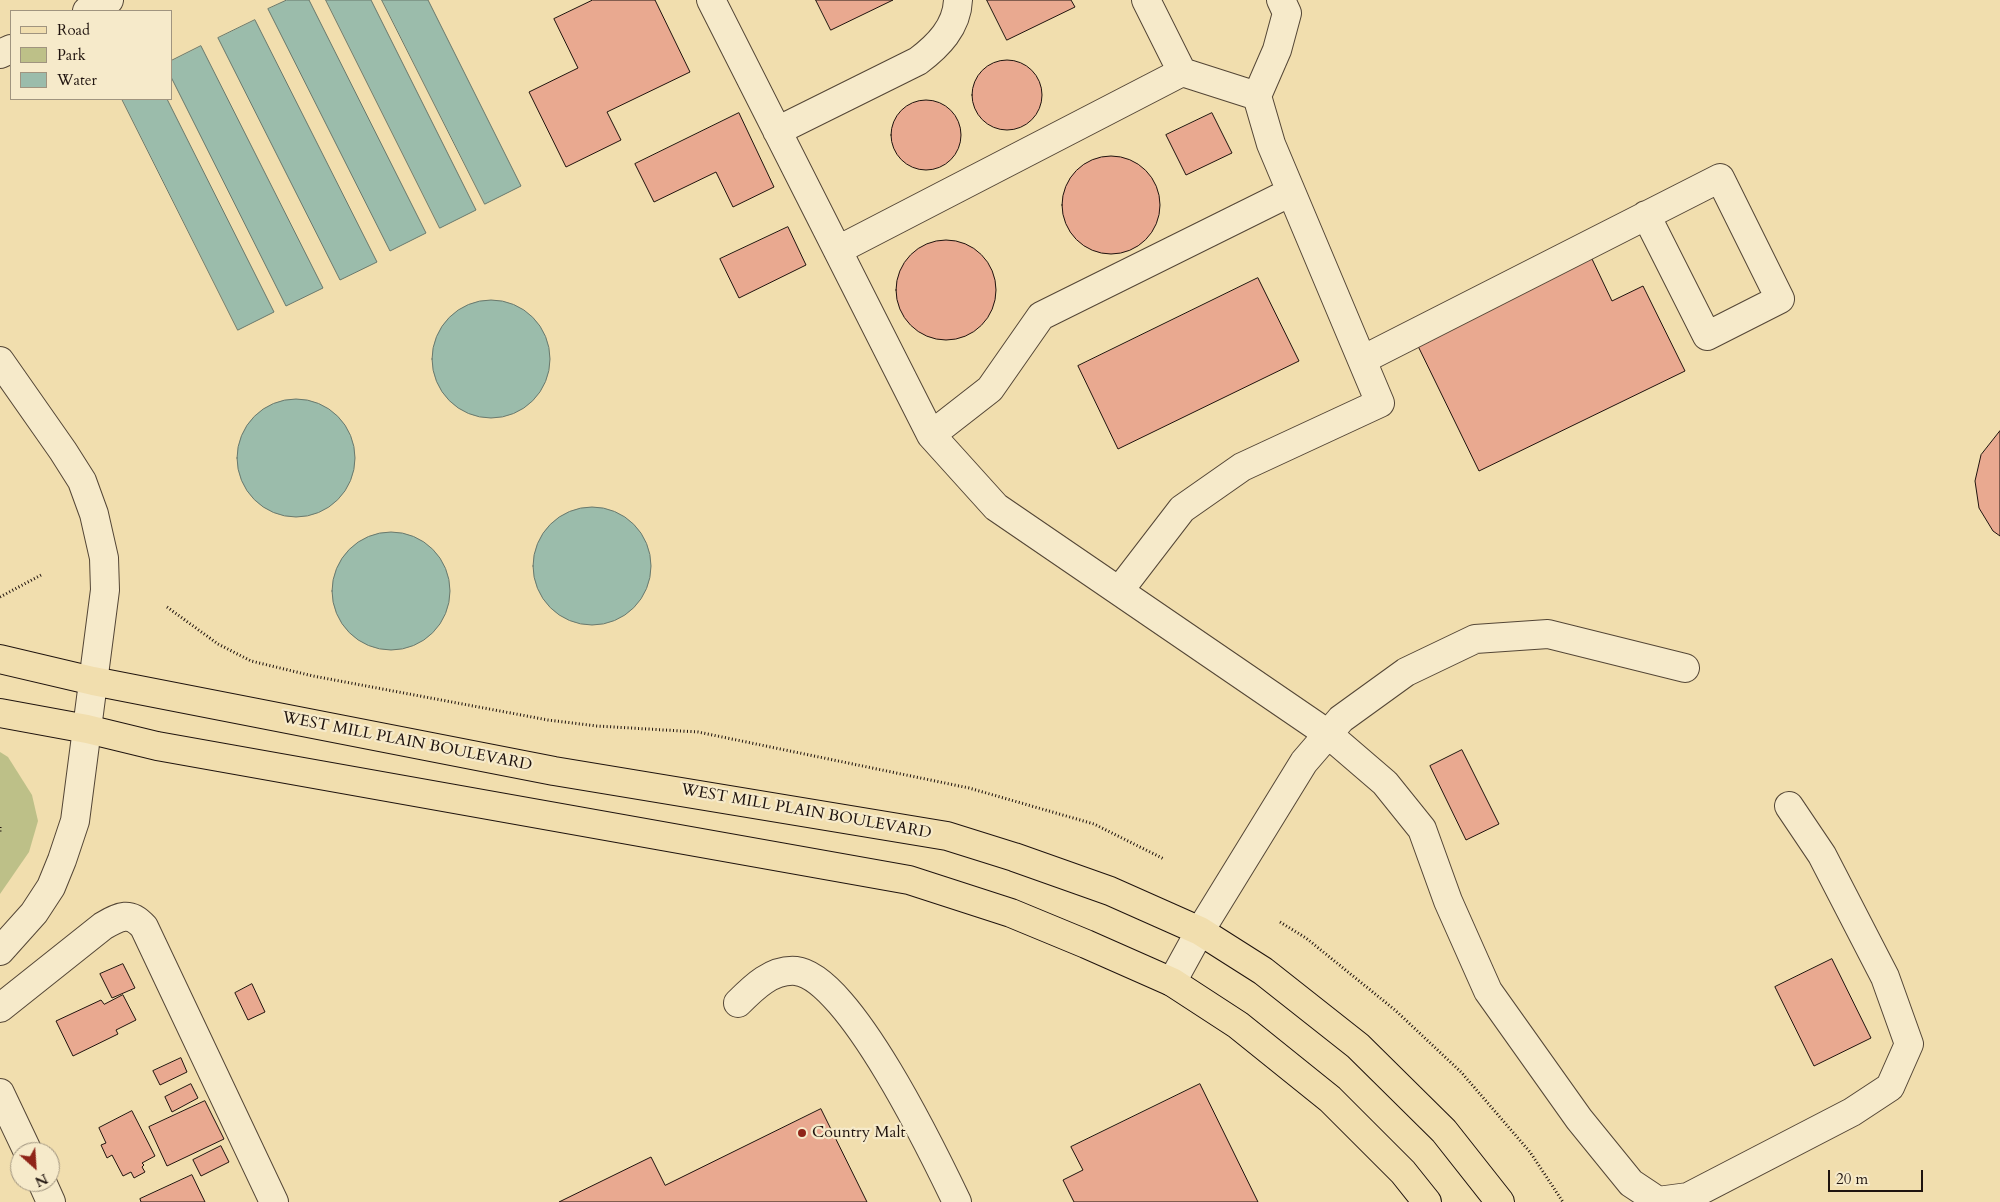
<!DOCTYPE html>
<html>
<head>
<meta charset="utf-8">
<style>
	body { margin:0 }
	#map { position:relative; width:2000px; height:1202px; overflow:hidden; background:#f1deae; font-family:Cardo,serif }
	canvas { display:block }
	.legend { position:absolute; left:10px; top:10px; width:162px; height:90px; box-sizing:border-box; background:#f6eaca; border:1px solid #a0947f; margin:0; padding:6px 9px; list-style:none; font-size:15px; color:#1f130e }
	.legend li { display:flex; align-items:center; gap:10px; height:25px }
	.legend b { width:25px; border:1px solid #a0947f }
	.north { position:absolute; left:10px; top:1142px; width:50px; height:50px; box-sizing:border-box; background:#f6eaca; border:1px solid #a0947f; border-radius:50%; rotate:154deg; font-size:14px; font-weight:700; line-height:20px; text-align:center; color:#1f130e }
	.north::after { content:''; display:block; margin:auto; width:18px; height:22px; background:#8f2418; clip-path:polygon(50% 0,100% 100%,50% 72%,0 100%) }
	.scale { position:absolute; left:1828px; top:1170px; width:95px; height:22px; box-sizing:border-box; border:2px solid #1f130e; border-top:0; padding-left:6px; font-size:15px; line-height:18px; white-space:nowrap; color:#1f130e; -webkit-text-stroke:4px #f6eaca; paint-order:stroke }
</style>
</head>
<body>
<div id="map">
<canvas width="2000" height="1202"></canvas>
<ul class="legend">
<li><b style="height:6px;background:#f1deae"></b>Road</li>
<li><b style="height:14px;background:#bdc088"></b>Park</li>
<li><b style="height:14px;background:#9bbcab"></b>Water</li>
</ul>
<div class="north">N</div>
<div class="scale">20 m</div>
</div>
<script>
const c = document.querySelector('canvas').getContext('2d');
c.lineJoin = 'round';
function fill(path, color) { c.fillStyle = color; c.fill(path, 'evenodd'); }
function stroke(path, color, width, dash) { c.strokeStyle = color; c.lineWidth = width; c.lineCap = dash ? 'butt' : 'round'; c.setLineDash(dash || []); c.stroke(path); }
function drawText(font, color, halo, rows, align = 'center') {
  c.font = font + ' Cardo,serif'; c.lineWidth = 4.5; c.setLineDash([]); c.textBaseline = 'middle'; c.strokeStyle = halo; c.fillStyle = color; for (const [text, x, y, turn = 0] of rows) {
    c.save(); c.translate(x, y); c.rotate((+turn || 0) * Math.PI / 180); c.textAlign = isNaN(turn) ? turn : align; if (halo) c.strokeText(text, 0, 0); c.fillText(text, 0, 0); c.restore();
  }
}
const green = new Path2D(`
	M0,752L8,757L32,795L38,821L29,852L0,894Z`);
const water = new Path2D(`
	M287,0H309L426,233L390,251L268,9Z
	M326,0H371L476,210L440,228Z
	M382,0H428L521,186L485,204Z
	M255,20L377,262L340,280L218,38Z
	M201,46L323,288L286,306L171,77V61Z
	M122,99H167L274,312L238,330Z
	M432 359a59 59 0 1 1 118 0a59 59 0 1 1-118 0Z
	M237 458a59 59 0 1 1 118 0a59 59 0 1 1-118 0Z
	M533 566a59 59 0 1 1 118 0a59 59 0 1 1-118 0Z
	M332 591a59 59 0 1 1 118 0a59 59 0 1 1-118 0Z`);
const building = new Path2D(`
	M593,0H655L690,72L607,112L621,140L566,167L529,92L578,68L554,19Z
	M816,0H893L831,30Z
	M987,0H1071L1075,7L1007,40Z
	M972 95a35 35 0 1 1 70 0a35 35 0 1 1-70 0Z
	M891 135a35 35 0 1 1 70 0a35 35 0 1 1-70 0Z
	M739,113L774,187L733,207L716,172L654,202L635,164Z
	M1212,113L1232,153L1186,175L1166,135Z
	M1062 205a49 49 0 1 1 98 0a49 49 0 1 1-98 0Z
	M788,227L806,265L739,298L720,259Z
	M896 290a50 50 0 1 1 100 0a50 50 0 1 1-100 0Z
	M1592,259L1612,301L1643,286L1685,371L1479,471L1417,344Z
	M1258,278L1299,361L1118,449L1078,366Z
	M2000,431V536L1993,531L1979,508L1975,481L1981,455Z
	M1462,750L1499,824L1466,840L1430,766Z
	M1832,959L1871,1038L1814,1066L1775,987Z
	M123,964L135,988L112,998L100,974Z
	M252,984L265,1012L248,1020L235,993Z
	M123,995L136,1020L116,1030L118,1034L73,1056L56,1021L101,1000L104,1004Z
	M181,1058L187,1072L160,1085L153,1071Z
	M191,1084L198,1098L172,1112L165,1097Z
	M1200,1084L1258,1202H1074L1063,1180L1083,1170L1071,1147Z
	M205,1101L224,1139L167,1166L149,1127Z
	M821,1109L867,1202H559L651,1157L665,1185Z
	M132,1111L155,1156L142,1163L144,1165L142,1167L145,1172L134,1178L131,1172L123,1176L112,1155L107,1158L101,1145L106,1143L99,1128Z
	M221,1146L229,1162L201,1176L193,1160Z
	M192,1175L205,1202H141L140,1199Z`);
const path = new Path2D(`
	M0,597L43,574
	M167,607L218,644L251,661L313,676L548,720L597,726L698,732L969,788L1094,824L1164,859
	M0,827V832
	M1280,922L1306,938L1395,1010L1461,1072L1530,1152L1563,1202`);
const minor = new Path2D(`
	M711,0L931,435L996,507L1328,734L1385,783L1422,829L1448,901L1488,991L1579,1119L1631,1183L1658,1201L1688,1197L1852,1112L1890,1087L1909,1044L1885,977L1822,855L1789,806
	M1146,0L1182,72
	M87,11L109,0
	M0,54L11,49
	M777,131L918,61C938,46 957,27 958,0
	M838,250L1182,72L1257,96
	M1362,360L1720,178L1780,299L1707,336L1646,215
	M0,361L63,451L82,481L94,514L104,558L105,590L75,821L62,860L51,887L34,913L0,951
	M931,435L990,389L1041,316L1291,192
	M1119,591L1182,509L1242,467L1380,403L1271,144L1257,96L1277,50L1287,13L1281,0
	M1172,982L1200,931L1304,762L1341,719L1406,672L1475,639L1548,634L1685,668
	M738,1003C754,987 772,969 796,971C849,977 934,1154 957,1202
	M0,1008L103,926C120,916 130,911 144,927L274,1202
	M0,1093L28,1152
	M42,1182L51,1202`);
const major = new Path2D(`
	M0,659L93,681L554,771L947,836L1014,857L1110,891L1200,931L1263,971L1358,1046L1444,1131L1500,1202
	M0,713L87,729L157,746L909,880L1011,913L1086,944L1172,982L1238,1025L1330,1099L1403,1172L1427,1202`);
const markers = [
	[802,1133,5,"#8f2418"]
];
const streetNames = [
	["WEST MILL PLAIN BOULEVARD",407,742,11],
	["WEST MILL PLAIN BOULEVARD",806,812,10]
];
const poiNames = [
	["Country Malt",812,1133]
];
fill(green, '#bdc088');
fill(water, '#9bbcab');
stroke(water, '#69786c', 1);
fill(building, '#e9a990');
stroke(building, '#1f130e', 1);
stroke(minor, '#544636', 30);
stroke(major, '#1f130e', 30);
stroke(path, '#1f130e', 3, [1, 2.5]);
stroke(minor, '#f6eaca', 28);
stroke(major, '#f1deae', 28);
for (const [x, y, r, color] of markers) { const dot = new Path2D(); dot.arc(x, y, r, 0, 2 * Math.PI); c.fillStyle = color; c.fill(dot); stroke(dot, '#f6eaca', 2); }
drawText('16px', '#1f130e', '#f6eaca', streetNames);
drawText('16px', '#1f130e', '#f6eaca', poiNames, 'left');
</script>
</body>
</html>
